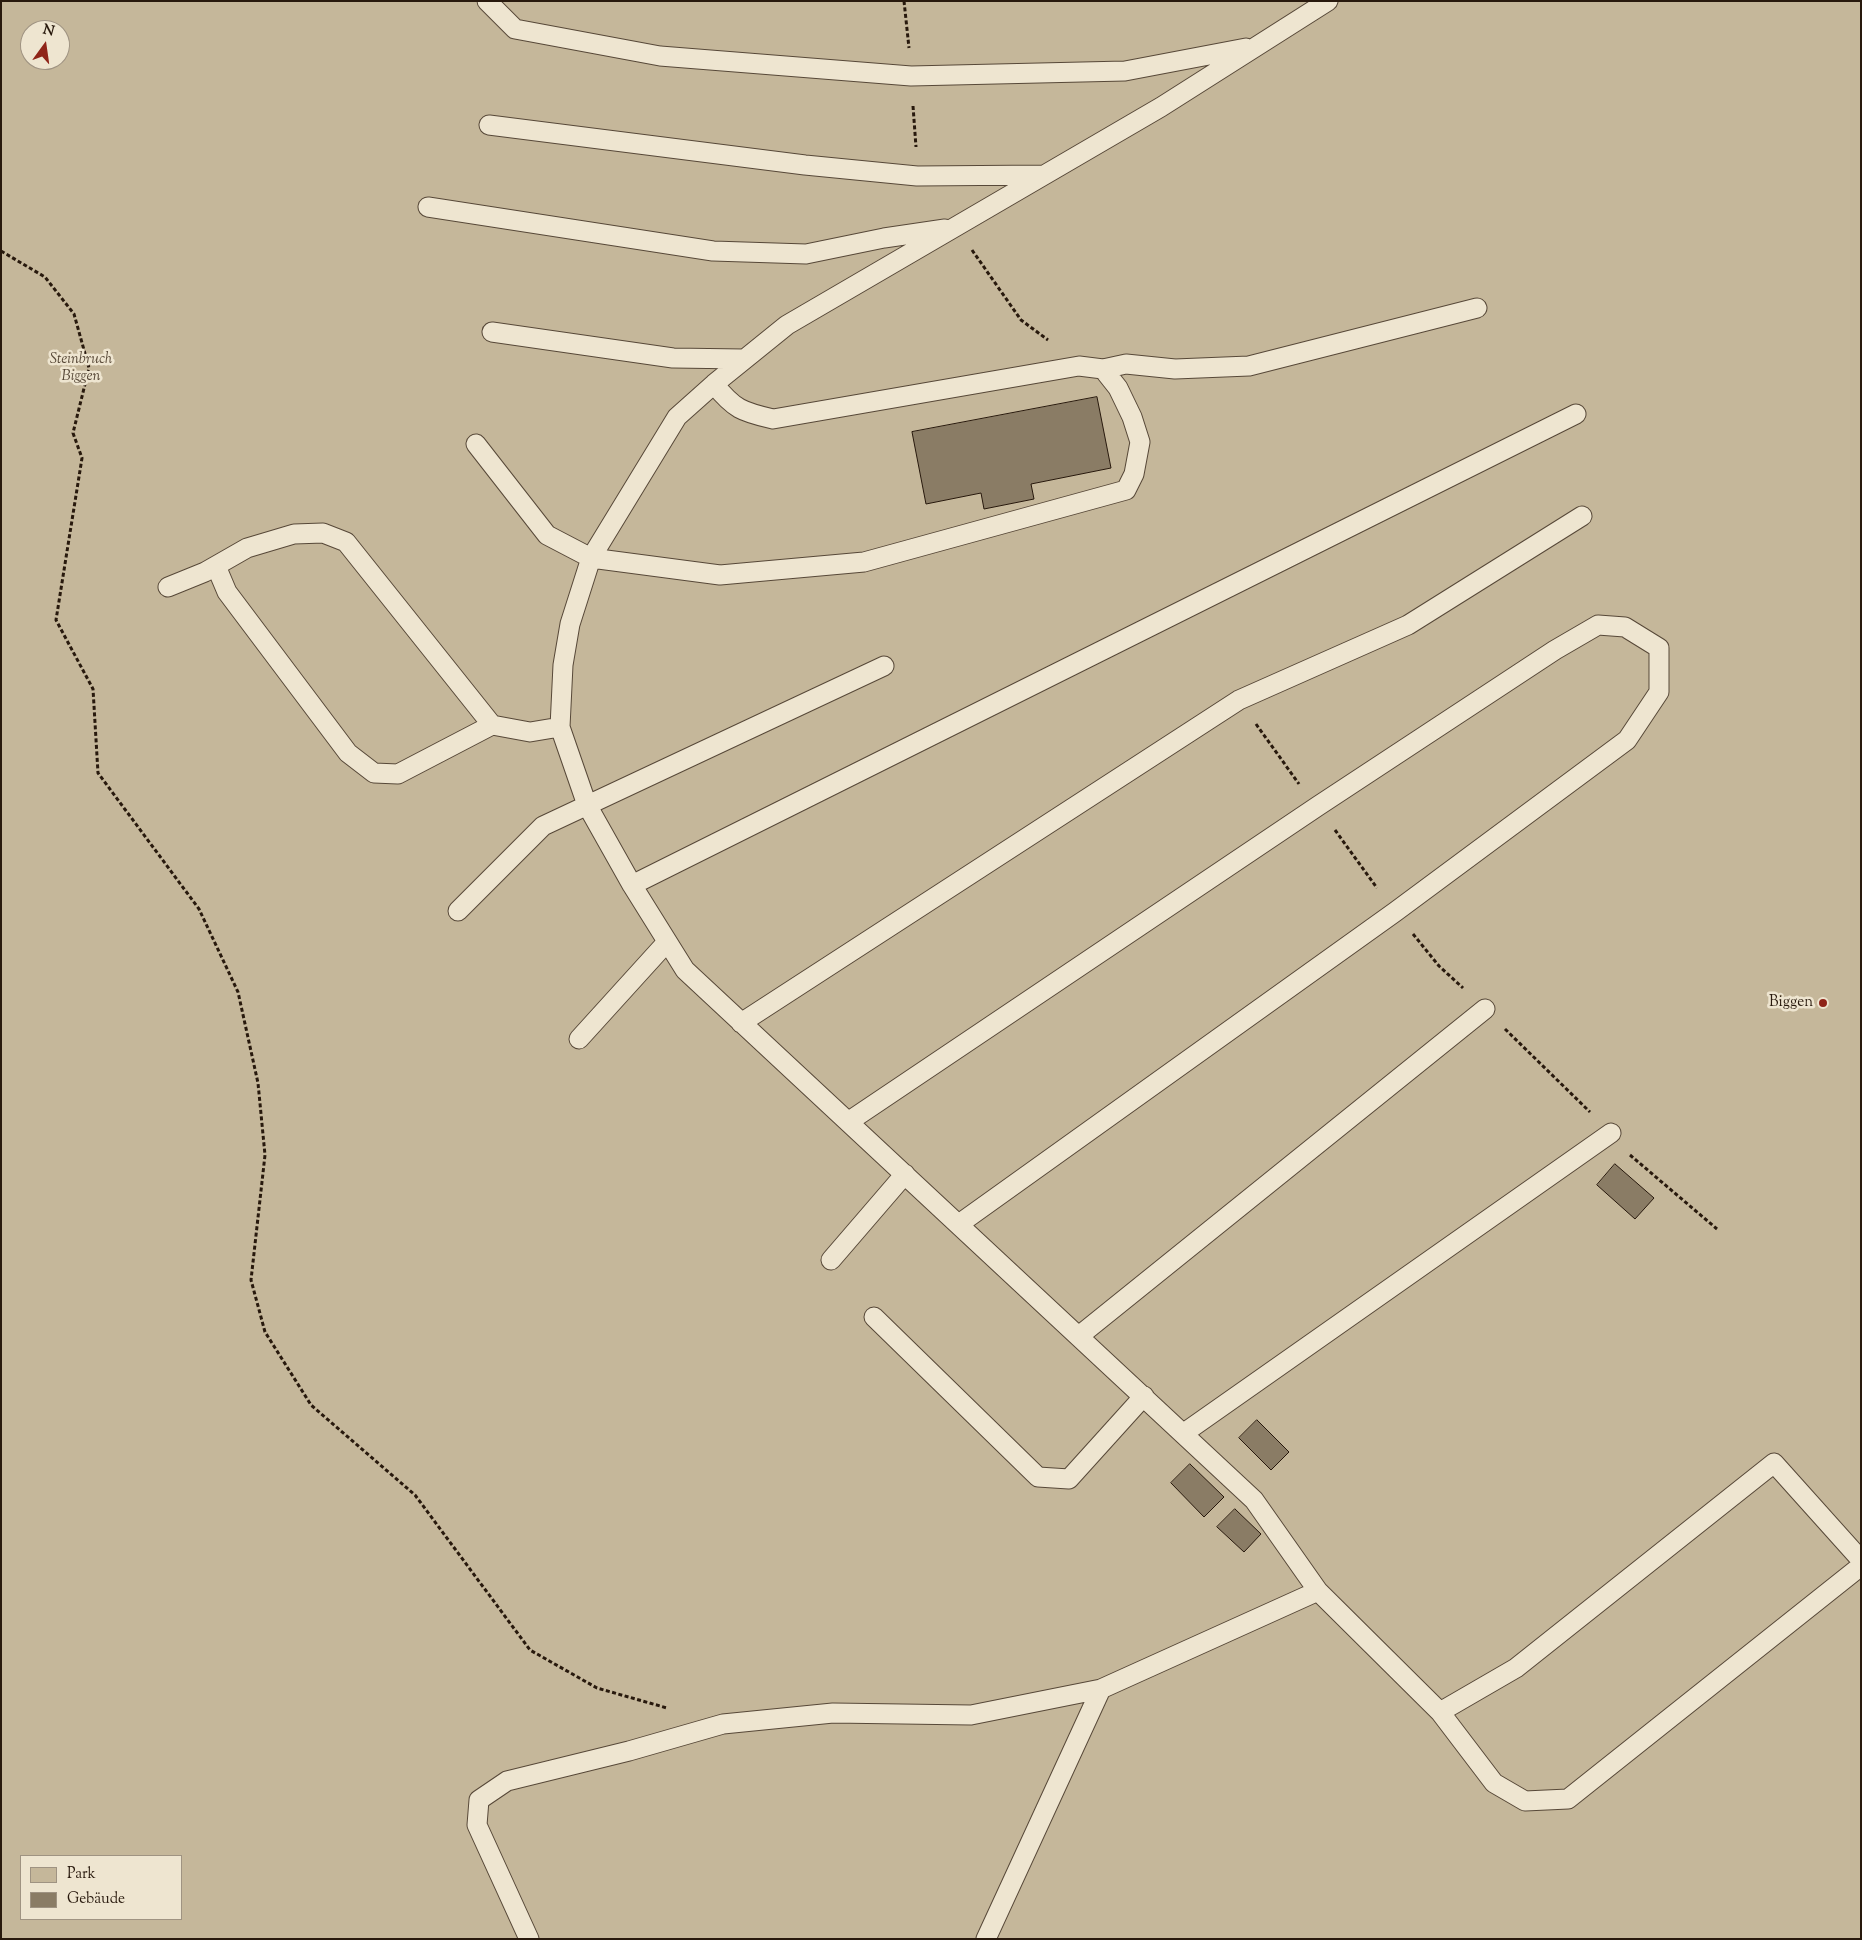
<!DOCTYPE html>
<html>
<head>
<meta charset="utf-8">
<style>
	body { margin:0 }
	#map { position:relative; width:1862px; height:1940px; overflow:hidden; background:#e5d7b7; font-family:"Sorts Mill Goudy",serif }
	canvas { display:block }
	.frame { position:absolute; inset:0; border:2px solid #28190d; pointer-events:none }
	.legend { position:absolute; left:20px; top:1855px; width:162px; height:65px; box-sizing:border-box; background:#eee5d0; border:1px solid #9f9382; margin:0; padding:6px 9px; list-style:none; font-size:15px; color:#28190d }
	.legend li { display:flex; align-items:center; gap:10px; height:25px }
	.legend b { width:25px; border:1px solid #9f9382 }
	.north { position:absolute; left:20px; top:20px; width:50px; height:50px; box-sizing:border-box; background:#eee5d0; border:1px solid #9f9382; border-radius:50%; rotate:14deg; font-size:14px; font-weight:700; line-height:20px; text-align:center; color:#28190d }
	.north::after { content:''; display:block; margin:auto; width:18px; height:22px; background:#8f2418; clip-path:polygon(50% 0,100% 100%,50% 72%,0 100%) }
</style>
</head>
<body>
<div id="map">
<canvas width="1862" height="1940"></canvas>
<div class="frame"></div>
<ul class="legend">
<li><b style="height:14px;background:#c5b79a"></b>Park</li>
<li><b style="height:14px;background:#8a7c65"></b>Gebäude</li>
</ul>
<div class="north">N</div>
</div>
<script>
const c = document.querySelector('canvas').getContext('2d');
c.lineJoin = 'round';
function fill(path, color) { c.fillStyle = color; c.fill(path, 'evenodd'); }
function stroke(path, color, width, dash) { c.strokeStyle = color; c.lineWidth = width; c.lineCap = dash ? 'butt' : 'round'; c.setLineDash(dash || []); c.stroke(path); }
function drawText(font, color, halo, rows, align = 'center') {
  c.font = font + ' "Sorts Mill Goudy",serif'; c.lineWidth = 5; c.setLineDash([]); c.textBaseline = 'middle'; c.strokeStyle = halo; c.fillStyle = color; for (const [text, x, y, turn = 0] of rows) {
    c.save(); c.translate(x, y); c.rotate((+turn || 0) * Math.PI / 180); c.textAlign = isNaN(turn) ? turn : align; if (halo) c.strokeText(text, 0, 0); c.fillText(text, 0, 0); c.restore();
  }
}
const green = new Path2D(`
	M1,1H1861V1939H1ZM30,30H60V60H30ZM21,1856H181V1919H21Z`);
const building = new Path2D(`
	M1097,397L1111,468L1031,484L1034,499L984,509L981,493L926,504L912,432Z
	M1615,1164L1654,1198L1635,1219L1597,1185Z
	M1257,1420L1289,1452L1271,1470L1239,1438Z
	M1190,1464L1224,1497L1204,1517L1171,1483Z
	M1235,1509L1261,1534L1244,1552L1217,1527Z`);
const path = new Path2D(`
	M904,1L909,48
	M913,106L916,147
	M972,250L1021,320L1048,340
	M1,251L45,277L74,314L89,368L73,433L82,458L56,620L93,689L98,773L199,909L238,992L258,1083L265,1155L251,1280L265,1332L311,1405L415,1495L530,1650L597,1688L667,1708
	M1256,724L1299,784
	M1335,830L1377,888
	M1413,934L1439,966L1463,988
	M1505,1029L1590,1112
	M1630,1155L1717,1229`);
const service = new Path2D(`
	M487,1L515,29L660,56L911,76L1125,71L1246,48
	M1328,1L1161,107L787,325L714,384L677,417L591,558L570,624L563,665L560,727L587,805L632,885L685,970L1254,1500L1318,1591L1440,1712L1494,1783L1525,1801L1568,1799L1861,1566
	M489,125L805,165L917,176L1044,175
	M428,207L713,251L806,254L884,238L945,229
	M492,332L673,358L743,359
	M1103,369L1126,364L1175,369L1249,366L1477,308
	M476,444L547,535L591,558L720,575L864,562L1126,490L1134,474L1140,442L1132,417L1118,388L1103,369L1079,366L773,419C742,412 734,409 714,384
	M216,566L227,592L348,753L374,773L398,774L492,725
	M168,587L205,572L247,548L294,534L323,533L346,542L492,725L530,732L560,727
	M632,885L1576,414
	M458,911L543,826L884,666
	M741,1023L1239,700L1408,625L1582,516
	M579,1039L667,942
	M848,1122L1318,806L1555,650L1598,625L1625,627L1659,648V692L1627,740L1395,912L959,1224
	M831,1260L905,1174
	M874,1317L1038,1477L1069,1479L1144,1396
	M1079,1336L1485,1009
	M1184,1433L1611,1133
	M1440,1712L1516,1668L1774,1463L1861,1560
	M529,1939L477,1825L479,1800L507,1781L629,1751L723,1724L833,1713L971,1715L1101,1689L1318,1591
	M986,1939L1101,1689`);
const markers = [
	[1823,1003,5,"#8f2418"]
];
const parkNames = [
	["Steinbruch",81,360],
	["Biggen",81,377]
];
const poiNames = [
	["Biggen",1813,1003]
];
fill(green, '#c5b79a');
fill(building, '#8a7c65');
stroke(building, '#28190d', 1);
stroke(service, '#574838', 21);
stroke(path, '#28190d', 3, [4, 2.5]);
stroke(service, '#eee5d0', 19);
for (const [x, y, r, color] of markers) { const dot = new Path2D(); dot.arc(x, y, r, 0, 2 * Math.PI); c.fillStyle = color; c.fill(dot); stroke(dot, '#eee5d0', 2); }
drawText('italic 15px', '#574837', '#eee5d0', parkNames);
drawText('15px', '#28190d', '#eee5d0', poiNames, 'right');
</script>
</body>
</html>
